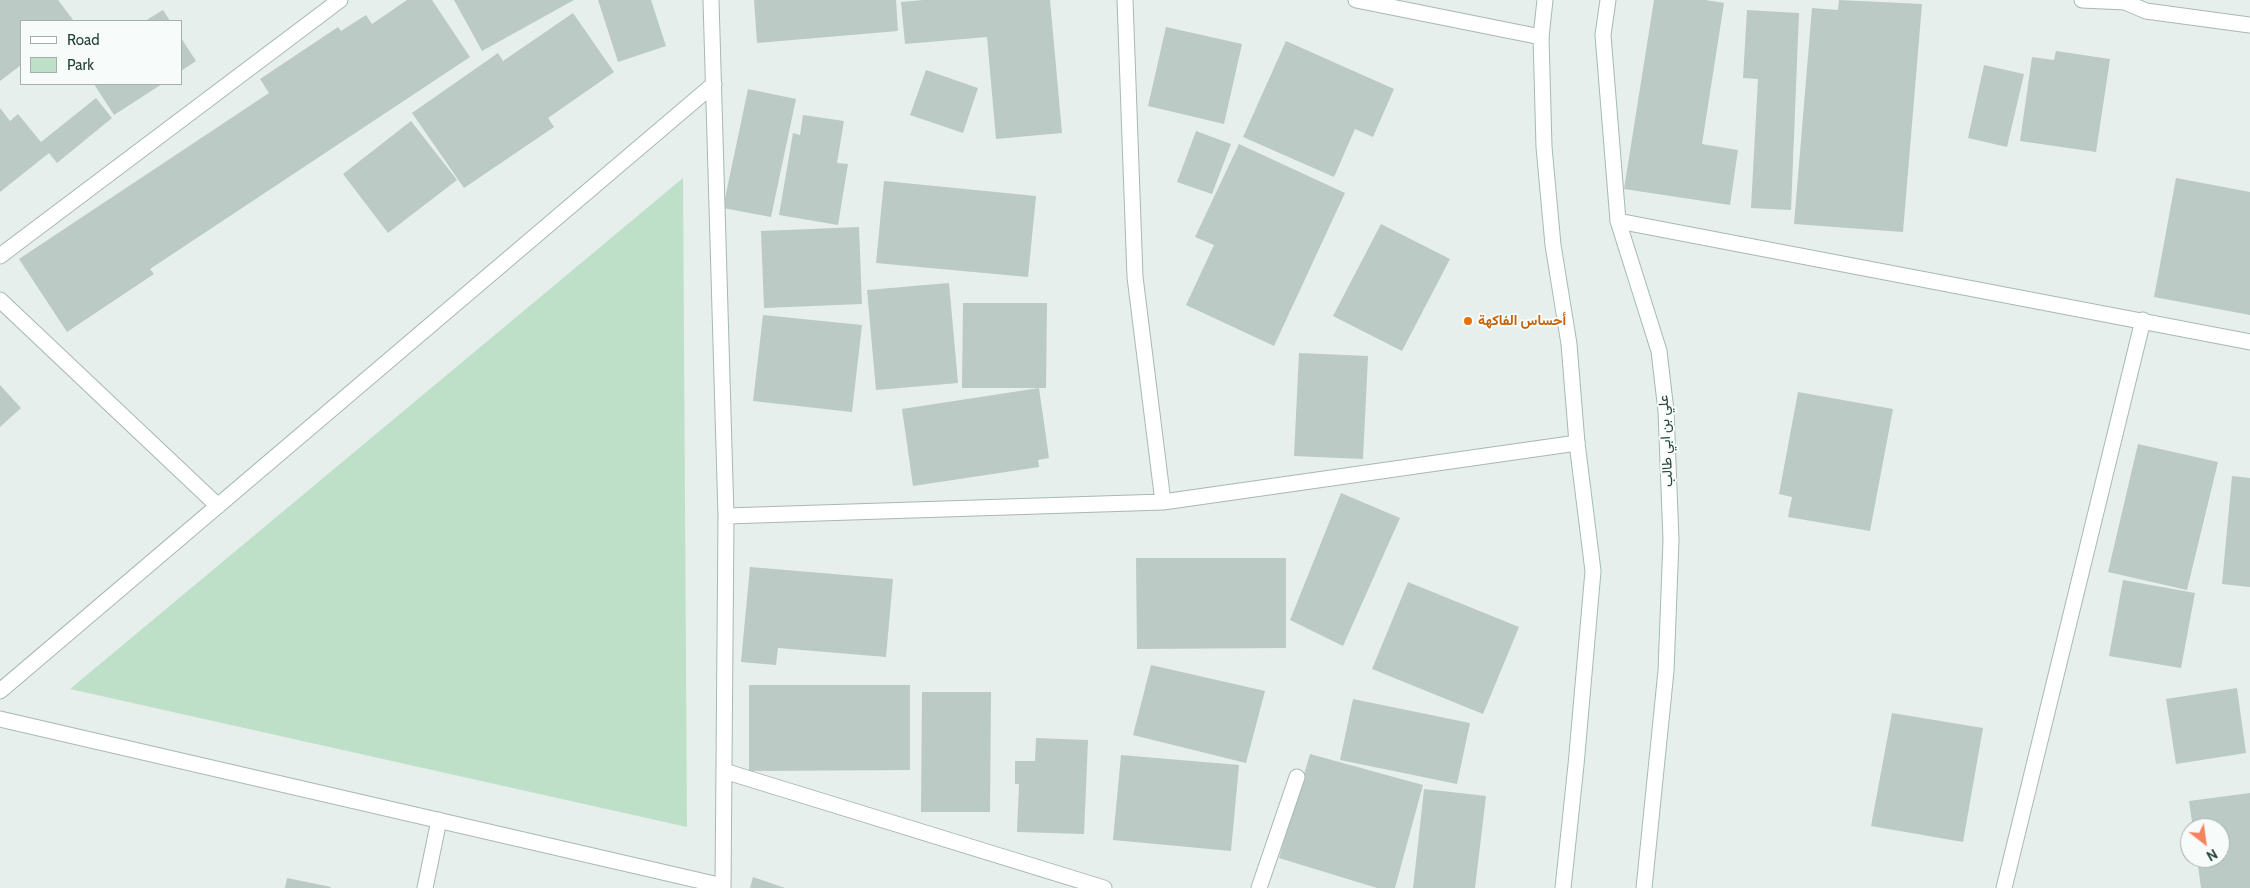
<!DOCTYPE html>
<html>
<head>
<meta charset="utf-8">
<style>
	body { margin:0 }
	#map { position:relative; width:2250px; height:888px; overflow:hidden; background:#e6efeb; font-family:Cabin,sans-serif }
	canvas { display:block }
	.legend { position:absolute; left:20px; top:20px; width:162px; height:65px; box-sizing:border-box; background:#f7fbf9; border:1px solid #a3b1ad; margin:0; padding:6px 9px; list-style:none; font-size:15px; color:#24423a }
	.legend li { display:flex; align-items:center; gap:10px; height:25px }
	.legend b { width:25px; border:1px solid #a3b1ad }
	.north { position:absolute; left:2180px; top:818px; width:50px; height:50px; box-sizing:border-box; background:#f7fbf9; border:1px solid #a3b1ad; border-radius:50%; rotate:150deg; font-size:14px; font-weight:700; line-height:20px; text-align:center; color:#24423a }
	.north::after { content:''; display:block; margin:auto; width:18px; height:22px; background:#f4845f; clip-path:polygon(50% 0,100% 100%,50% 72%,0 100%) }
</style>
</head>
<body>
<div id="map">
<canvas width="2250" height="888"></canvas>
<ul class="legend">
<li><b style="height:6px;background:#fff"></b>Road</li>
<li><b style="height:14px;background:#bfe0c8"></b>Park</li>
</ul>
<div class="north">N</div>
</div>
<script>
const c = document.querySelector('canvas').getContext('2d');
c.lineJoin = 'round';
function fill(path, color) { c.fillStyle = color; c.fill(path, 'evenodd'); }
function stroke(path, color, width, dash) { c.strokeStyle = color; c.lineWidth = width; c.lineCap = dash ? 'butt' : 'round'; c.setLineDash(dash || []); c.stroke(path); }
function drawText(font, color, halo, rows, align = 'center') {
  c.font = font + ' Cabin,Vazirmatn,sans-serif'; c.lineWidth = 4; c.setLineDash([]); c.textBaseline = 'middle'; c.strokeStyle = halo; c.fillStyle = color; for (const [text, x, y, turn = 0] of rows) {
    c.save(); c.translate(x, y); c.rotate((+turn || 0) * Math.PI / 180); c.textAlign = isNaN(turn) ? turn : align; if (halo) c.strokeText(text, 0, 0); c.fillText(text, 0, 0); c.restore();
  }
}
const green = new Path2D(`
	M683,178L687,827L70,689Z`);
const building = new Path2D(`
	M0,0H58L74,21H21V65L0,81Z
	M407,0H432L470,57L150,269L154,274L67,332L19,259L269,93L260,79L338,27L341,31L366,15L372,24Z
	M454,0H574L482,51Z
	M598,0H651L666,46L618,62Z
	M754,0H896L898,31L757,43Z
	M923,0H1050L1062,133L996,139L987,37L905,44L901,2Z
	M1654,0H1705L1724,3L1702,144L1738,150L1730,205L1624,189Z
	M1839,0L1922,4L1903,232L1794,224L1812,8L1838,10Z
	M163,10L170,21H145Z
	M1747,10L1799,13L1791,210L1751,208L1758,79L1743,78Z
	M573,13L614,72L548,118L554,127L464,188L412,113L498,53L503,61Z
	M1166,27L1242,44L1224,124L1148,106Z
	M181,38L196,61L181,71Z
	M1286,41L1394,89L1373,137L1355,129L1334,177L1243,137Z
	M2056,51L2110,59L2096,152L2020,141L2032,57L2054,60Z
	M1984,65L2024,74L2007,147L1968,138Z
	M926,70L978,88L963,133L910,115Z
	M94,84H162L114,115Z
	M748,89L796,99L771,217L723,208Z
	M96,98L112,118L57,163L49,153L0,192V108L10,121L18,114L41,142Z
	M803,115L844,121L837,163L848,164L838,225L779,215L793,133L800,135Z
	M411,121L457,180L388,233L343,174Z
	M1196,131L1231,144L1212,194L1177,182Z
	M1239,144L1345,193L1274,346L1186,305L1214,245L1195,237Z
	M2176,178L2250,192V315L2154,297Z
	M884,181L1036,196L1028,277L876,263Z
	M1381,224L1450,259L1402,351L1333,316Z
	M859,227L862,304L764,308L761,231Z
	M949,283L958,383L876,390L867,290Z
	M963,303H1047L1046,388H962Z
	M763,315L862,325L852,412L753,401Z
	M1299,353L1368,356L1363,459L1294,456Z
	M0,385L21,408L0,427Z
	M1039,388L1049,458L1038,460L1039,467L913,486L902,409Z
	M1798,392L1893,409L1870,531L1788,517L1792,497L1779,494Z
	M2138,444L2218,462L2187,590L2108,572Z
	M2232,476L2250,478V587L2222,584Z
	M1341,493L1400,518L1343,646L1290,620Z
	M1136,558H1286V648L1137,649Z
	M750,567L893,579L886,657L778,648L776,665L741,662Z
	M2123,580L2195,593L2181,668L2109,656Z
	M1408,582L1519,627L1483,714L1372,669Z
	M1151,665L1265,691L1246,763L1133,735Z
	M749,685H910V770L749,771Z
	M2237,688L2246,753L2176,764L2166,699Z
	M922,692H991L990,812H921Z
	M1353,699L1470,723L1457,784L1340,760Z
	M1892,713L1983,728L1963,842L1871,826Z
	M1036,738L1088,740L1084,834L1017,832L1019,784H1015V761H1035Z
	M1310,754L1423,785L1395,888H1377L1279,858Z
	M1121,755L1239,765L1231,851L1113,840Z
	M1424,789L1486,796L1475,888H1413Z
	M2250,793V888H2201L2197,858H2220V828H2193L2189,801Z
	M753,877L785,888H750Z
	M287,878L331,887L330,888H285Z`);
const street = new Path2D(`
	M711,0L726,516L723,888
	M1125,0L1135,277L1163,502
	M1356,0L1541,37
	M2082,0L2125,2L2146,11L2250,25
	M1618,221L2250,342
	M0,256L340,0
	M0,300L218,506
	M726,516L1163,502L1577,443
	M0,691L714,84
	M0,719L723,886
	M724,771L1104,888
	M425,888L439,820
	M1259,888L1297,777
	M2004,888L2143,320`);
const secondary = new Path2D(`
	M1545,0L1541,37L1544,147L1553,245L1569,344L1577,443L1593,571L1576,765L1563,888
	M1608,0L1603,35L1618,221L1659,351L1666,411L1671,540L1666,671L1644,888`);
const markers = [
	[1468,321,5,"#e8710a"]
];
const foodNames = [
	["أحساس الفاكهة",1478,321]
];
const streetNames = [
	["علي بن ابي طالب",1666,441,-93]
];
fill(green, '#bfe0c8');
fill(building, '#bbcac4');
stroke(street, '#a8b8b2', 17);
stroke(secondary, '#a4bbb3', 17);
stroke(street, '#fff', 15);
stroke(secondary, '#fff', 15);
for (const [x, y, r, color] of markers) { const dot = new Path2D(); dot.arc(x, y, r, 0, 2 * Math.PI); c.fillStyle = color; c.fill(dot); stroke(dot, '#f7fbf9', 2); }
drawText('bold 14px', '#c56008', '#f7fbf9', foodNames, 'left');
drawText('14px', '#24423a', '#f7fbf9', streetNames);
</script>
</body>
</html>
